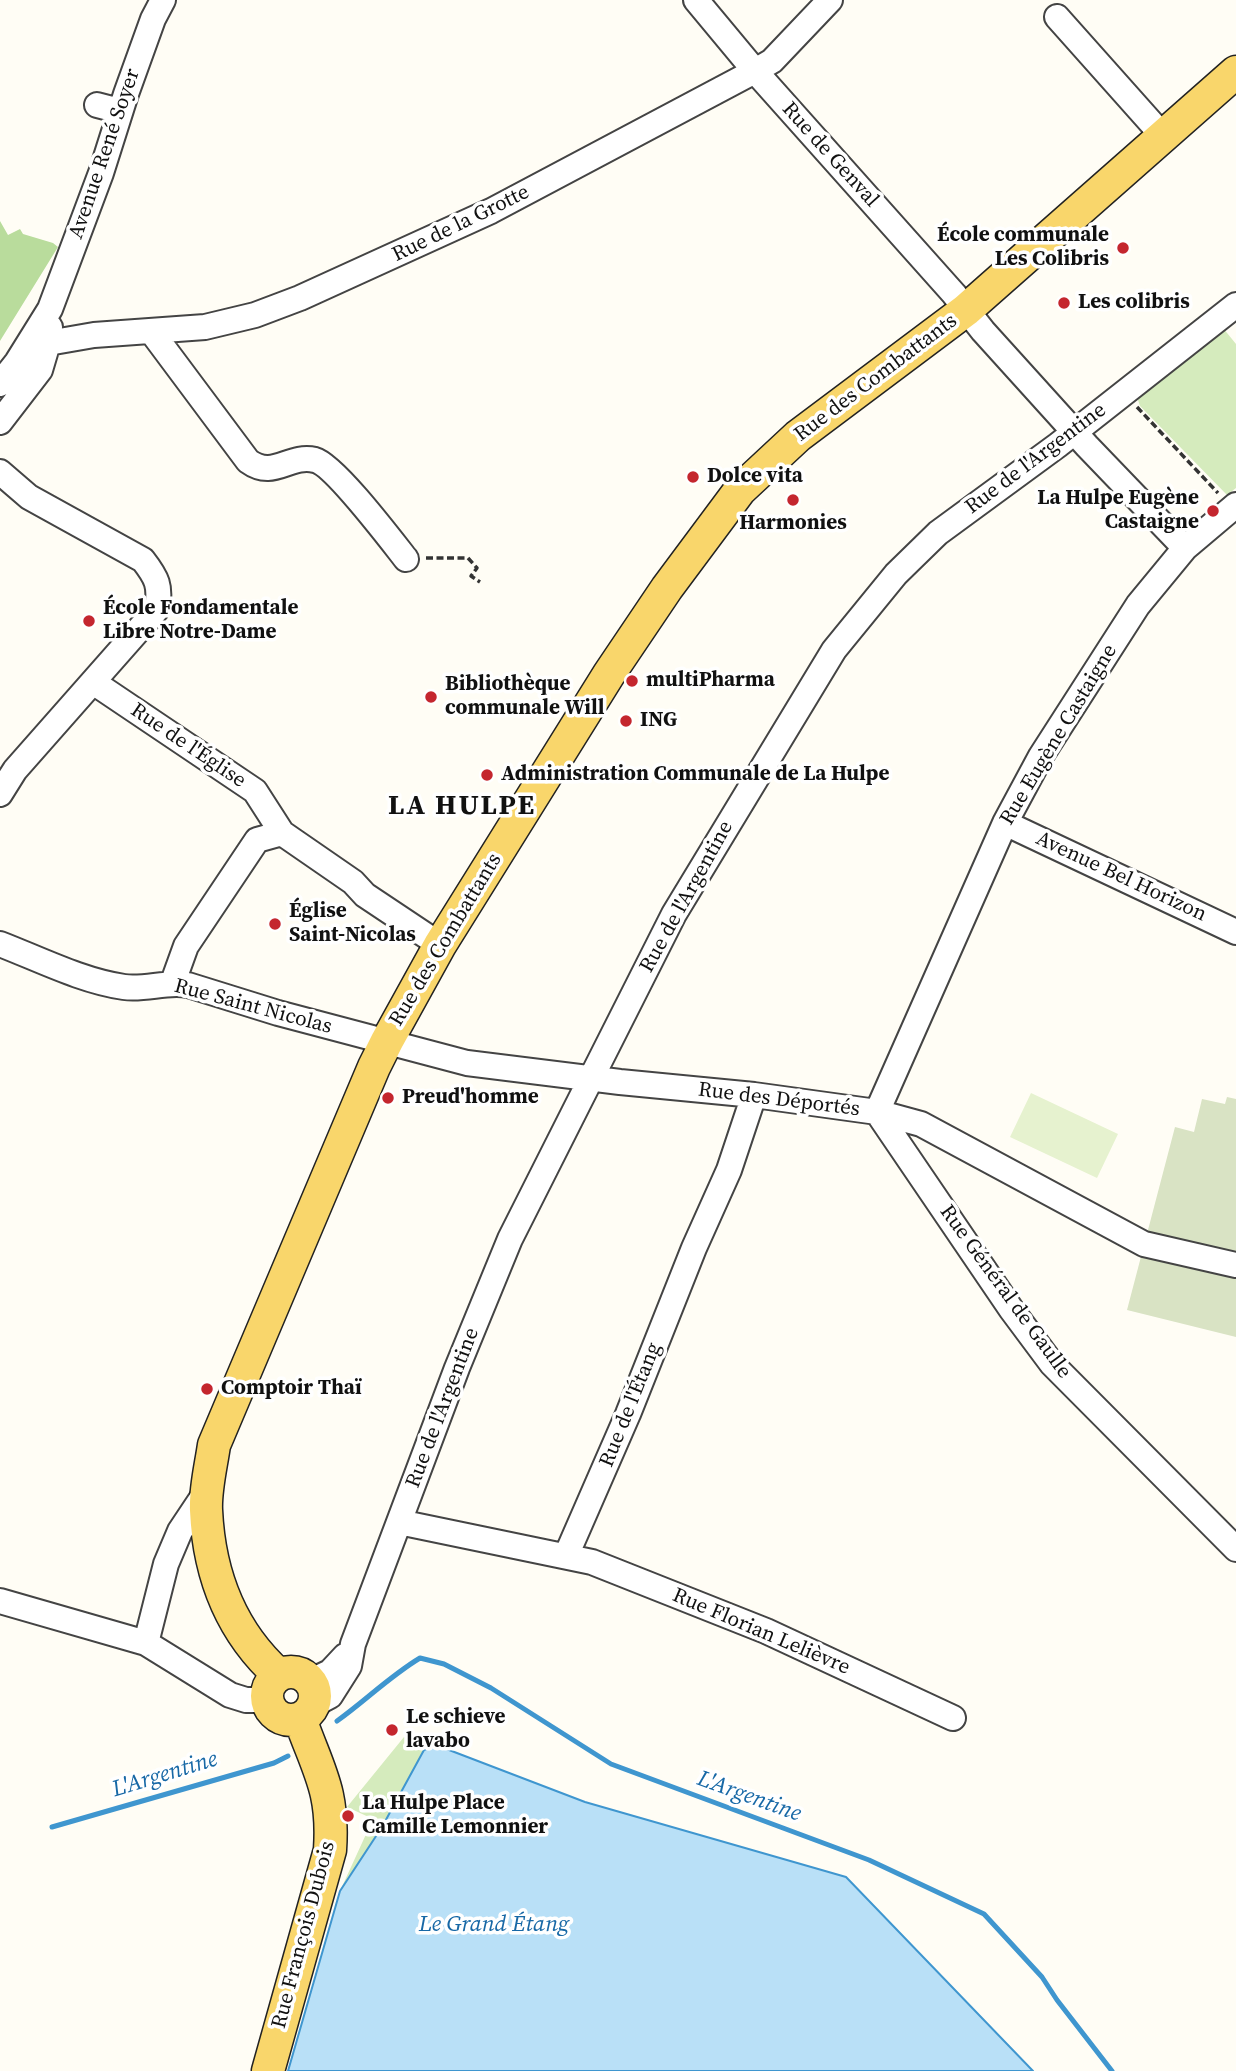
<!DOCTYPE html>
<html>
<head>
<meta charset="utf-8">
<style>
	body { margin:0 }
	canvas { display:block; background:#fffdf5 }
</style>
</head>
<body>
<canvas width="1236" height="2071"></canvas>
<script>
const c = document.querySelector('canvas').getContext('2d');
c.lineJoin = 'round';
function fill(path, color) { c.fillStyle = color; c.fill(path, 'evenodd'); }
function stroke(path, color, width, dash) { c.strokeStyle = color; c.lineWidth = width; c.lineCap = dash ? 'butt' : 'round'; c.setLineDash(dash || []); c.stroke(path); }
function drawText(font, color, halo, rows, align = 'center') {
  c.font = font + ' "Source Serif 4",serif'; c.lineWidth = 7; c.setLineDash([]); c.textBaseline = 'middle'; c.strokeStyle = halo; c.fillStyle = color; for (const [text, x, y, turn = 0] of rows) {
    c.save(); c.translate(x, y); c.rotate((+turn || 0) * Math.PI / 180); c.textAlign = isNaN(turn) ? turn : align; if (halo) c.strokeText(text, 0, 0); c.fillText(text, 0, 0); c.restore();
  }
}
const green = new Path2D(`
	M1223,328L1236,344V488L1227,495L1140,406L1138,400L1140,395L1208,343L1213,335Z
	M404,1737L436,1745L424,1750L382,1827L340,1891L373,1819L347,1807Z`);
const forest = new Path2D(`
	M0,221L8,235L20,229L23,234L53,243L58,247L0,341Z`);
const cemetery = new Path2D(`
	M1227,1097L1236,1099V1337L1127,1310L1175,1127L1194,1132L1202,1099L1225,1104Z`);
const pitch = new Path2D(`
	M1031,1093L1118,1134L1097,1178L1010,1137Z`);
const water = new Path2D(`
	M436,1745L585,1802L846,1877L1033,2071H288L340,1891L382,1827L424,1750Z`);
const stream = new Path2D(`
	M337,1721C365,1701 390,1676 420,1658L444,1664L491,1688L611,1764L869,1860L984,1914L1042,1977L1057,2000L1112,2071
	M52,1827L274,1763L288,1756`);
const path = new Path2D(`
	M1137,407L1218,493
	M426,558H468L477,568L471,576L480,582`);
const minor = new Path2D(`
	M696,0L755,71L954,294L983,331L1087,446L1185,548
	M1057,17L1163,136
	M97,105L120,111
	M151,331L248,461C274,480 288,454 315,460C334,465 391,540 406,559
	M31,340L48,343L94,335L205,327L255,315L300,298L491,211L755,71L772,61L830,0
	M0,384L17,362L50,309L101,173L126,94L153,19L163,0
	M0,422L40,370L48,343L50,327
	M0,472L29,497L143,560C157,578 161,586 157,609L15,770L0,794
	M93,682L255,791L282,833L353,882L365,895L440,945
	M1005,823L1236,932
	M0,944C39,959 82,981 124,987C146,990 166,981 188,985L278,1013L467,1063L620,1082L754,1095L877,1112L921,1124L1144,1244L1236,1265
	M173,982L186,946L257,840L282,833
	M877,1112L1005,823L1041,756L1138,605L1185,548L1236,505
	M877,1112L1011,1309L1052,1364L1236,1549
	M399,1522L592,1562L766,1631L953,1718
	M566,1556L628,1414L694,1248L729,1170L754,1095
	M0,1601L146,1643L230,1695L246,1700H267
	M146,1643L166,1564L180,1531L208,1489
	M311,1681L330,1672L345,1656
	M315,1704L330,1696L349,1666L353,1644L399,1522L457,1368L510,1239L674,914L834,650L896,574L938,533L1058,445L1236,305`);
const major = new Path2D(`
	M267 1696a24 24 0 1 1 48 0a24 24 0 1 1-48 0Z
	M279,1675C230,1631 209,1575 206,1510C205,1490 211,1466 214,1445L374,1067L387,1041L440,945L609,674L667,588L740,490L798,436L966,310L1236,72
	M268,2071L330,1850C334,1791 319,1772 300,1719`);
const markers = [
	[1123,248,7,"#c4262e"],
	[1064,303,7,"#c4262e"],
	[693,477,7,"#c4262e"],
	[793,500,7,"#c4262e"],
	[1213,511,7,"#c4262e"],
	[89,621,7,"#c4262e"],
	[632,681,7,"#c4262e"],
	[431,697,7,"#c4262e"],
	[626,721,7,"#c4262e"],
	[487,775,7,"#c4262e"],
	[275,924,7,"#c4262e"],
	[388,1098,7,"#c4262e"],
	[207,1389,7,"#c4262e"],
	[392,1730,7,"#c4262e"],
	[348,1816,7,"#c4262e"]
];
const streetNames = [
	["Avenue René Soyer",105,154,-71],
	["Rue de Genval",830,155,48],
	["Rue de la Grotte",461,224,-26],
	["Rue des Combattants",876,378,-37],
	["Rue de l'Argentine",1036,459,-37],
	["Rue Eugène Castaigne",1059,735,-59],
	["Rue de l'Église",188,746,34],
	["Avenue Bel Horizon",1121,877,25],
	["Rue de l'Argentine",687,897,-61],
	["Rue des Combattants",446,940,-59],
	["Rue Saint Nicolas",253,1007,15],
	["Rue des Déportés",779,1100,7],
	["Rue Général de Gaulle",1005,1292,54],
	["Rue de l'Étang",631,1405,-68],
	["Rue de l'Argentine",443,1408,-69],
	["Rue Florian Lelièvre",761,1632,23],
	["Rue François Dubois",304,1935,-75]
];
const poiNames = [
	["École communale",1109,236,"right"],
	["Les Colibris",1109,260,"right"],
	["Les colibris",1078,303],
	["Dolce vita",707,477],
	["La Hulpe Eugène",1199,499,"right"],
	["Castaigne",1199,523,"right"],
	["Harmonies",793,524,"center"],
	["École Fondamentale",103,609],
	["Libre Notre-Dame",103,633],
	["multiPharma",646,681],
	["Bibliothèque",445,685],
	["communale Will",445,709],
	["ING",640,721],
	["Administration Communale de La Hulpe",501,775],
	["Église",289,912],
	["Saint-Nicolas",289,936],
	["Preud'homme",402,1098],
	["Comptoir Thaï",221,1389],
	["Le schieve",406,1718],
	["lavabo",406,1742],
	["La Hulpe Place",362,1804],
	["Camille Lemonnier",362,1828]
];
const waterNames = [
	["L'Argentine",165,1775,-17],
	["L'Argentine",749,1797,20],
	["Le Grand Étang",494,1925]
];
const districtNames = [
	["LA HULPE",462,807]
];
fill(green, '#d5ebbd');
fill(forest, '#b9dc9c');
fill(cemetery, '#d9e3c4');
fill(pitch, '#e6f2cf');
fill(water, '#b9e0f7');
stroke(water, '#3f96cf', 2);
stroke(stream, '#3f96cf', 5);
stroke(minor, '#444', 28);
stroke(major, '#222', 35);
stroke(path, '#333', 3.5, [7, 3.5]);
stroke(minor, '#fff', 24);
stroke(major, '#f9d66b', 32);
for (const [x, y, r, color] of markers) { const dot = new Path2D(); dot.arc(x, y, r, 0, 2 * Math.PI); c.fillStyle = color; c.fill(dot); stroke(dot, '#fff', 2.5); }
drawText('21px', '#111', '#fff', streetNames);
drawText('bold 21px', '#111', '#fff', poiNames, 'left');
drawText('italic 23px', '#1768a6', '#fff', waterNames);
c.letterSpacing = '2px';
drawText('bold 28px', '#111', '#fff', districtNames);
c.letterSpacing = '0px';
</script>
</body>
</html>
